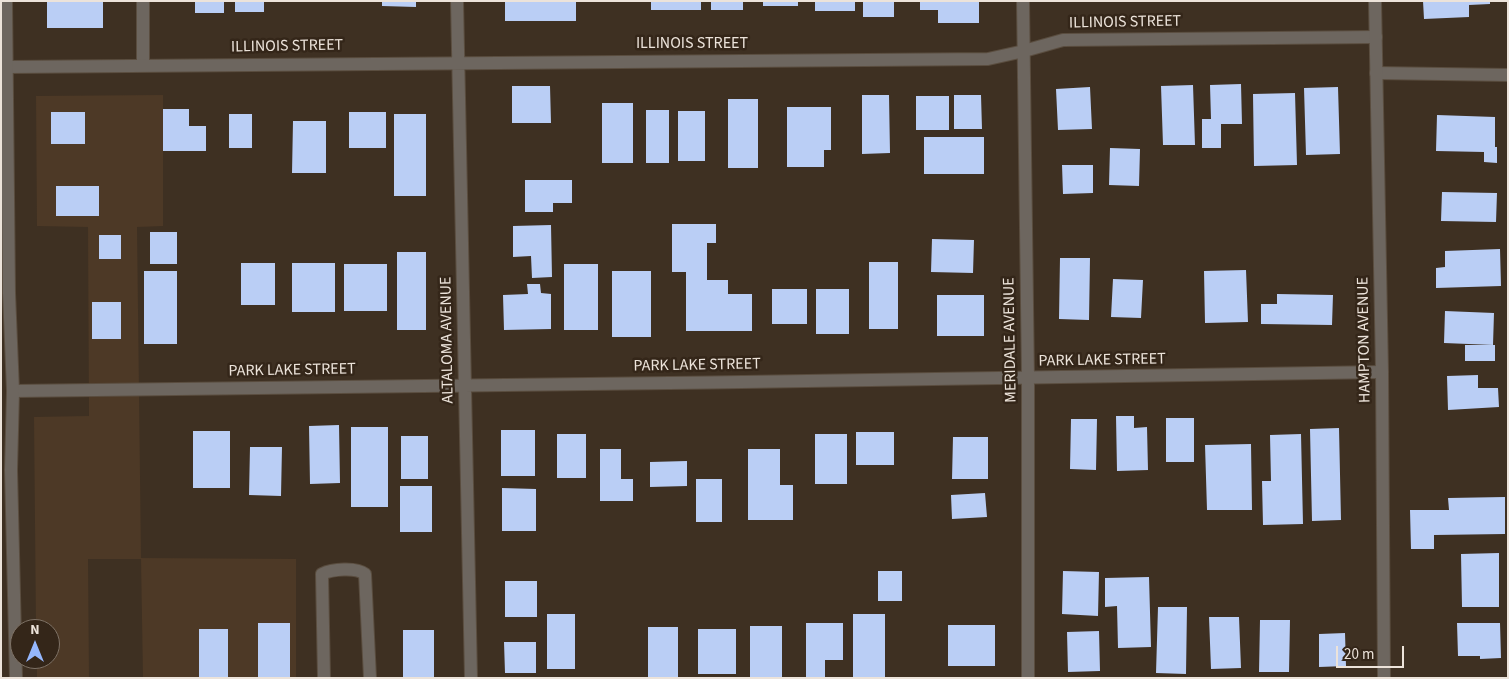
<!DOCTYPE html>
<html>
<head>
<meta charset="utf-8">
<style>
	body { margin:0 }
	#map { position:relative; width:1509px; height:679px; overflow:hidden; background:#3e3022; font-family:"Source Sans 3",sans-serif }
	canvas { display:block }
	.frame { position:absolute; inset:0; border:2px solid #ece3da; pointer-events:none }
	.north { position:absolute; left:10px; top:619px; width:50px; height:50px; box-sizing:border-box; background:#342619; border:1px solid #7e7266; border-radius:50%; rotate:0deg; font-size:14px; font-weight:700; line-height:20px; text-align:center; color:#ece3da }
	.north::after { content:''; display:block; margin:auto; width:18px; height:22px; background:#95b7fd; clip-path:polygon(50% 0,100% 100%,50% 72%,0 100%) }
	.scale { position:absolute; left:1336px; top:646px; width:68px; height:22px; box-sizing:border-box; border:2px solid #ece3da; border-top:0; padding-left:6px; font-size:15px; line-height:18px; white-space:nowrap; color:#ece3da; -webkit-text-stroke:4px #342619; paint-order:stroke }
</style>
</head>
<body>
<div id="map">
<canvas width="1509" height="679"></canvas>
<div class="frame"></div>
<div class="north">N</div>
<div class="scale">20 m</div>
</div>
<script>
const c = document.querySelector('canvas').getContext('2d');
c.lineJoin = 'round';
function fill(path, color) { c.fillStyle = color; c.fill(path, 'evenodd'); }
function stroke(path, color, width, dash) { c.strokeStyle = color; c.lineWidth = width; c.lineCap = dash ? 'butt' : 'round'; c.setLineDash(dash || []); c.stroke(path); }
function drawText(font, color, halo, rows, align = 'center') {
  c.font = font + ' "Source Sans 3",sans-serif'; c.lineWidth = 5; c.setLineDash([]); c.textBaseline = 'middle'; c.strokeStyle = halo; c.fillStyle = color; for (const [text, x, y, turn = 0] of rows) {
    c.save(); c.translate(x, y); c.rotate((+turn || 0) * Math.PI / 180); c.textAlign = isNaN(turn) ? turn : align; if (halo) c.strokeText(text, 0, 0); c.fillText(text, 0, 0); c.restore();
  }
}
const built = new Path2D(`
	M163,95V226L137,227L141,558L296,559V678H143L141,559H88L89,678H37V659H50V629H36L34,417L89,416L88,227L37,226L36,96Z`);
const building = new Path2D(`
	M47,1H103V28H47Z
	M195,1H224V13H195Z
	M235,1H264V12H235Z
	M382,1H416V7L382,6Z
	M505,1H576V21H505Z
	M651,1H701V10H651Z
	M711,1H743V10H711Z
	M763,1H798V6H763Z
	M815,1H855V11H815Z
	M863,1H894V17H863Z
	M920,1H979V23H938V10H920Z
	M1423,1H1490V4L1469,5V17L1424,19Z
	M1241,84L1242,124H1221V148H1202V119H1211L1210,85Z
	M1193,85L1195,145H1163L1161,86Z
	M512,86H550L551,123H512Z
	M1090,87L1092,129L1058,130L1056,89Z
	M1338,87L1340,154L1306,155L1304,88Z
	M1295,93L1297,165L1254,166L1253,94Z
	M862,95H889L890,153L862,154Z
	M954,95H981L982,129H954Z
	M916,96H949V130H916Z
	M728,99H758V168H728Z
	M602,103H633V163H602Z
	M787,107H831V150H824V167H787Z
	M163,109H189V126H206V151H163Z
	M646,110H669V163H646Z
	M678,111H705V161H678Z
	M51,112H85V144H51Z
	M349,112H386V148H349Z
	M229,114H252V148H229Z
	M394,114H426V196H394Z
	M1437,115L1495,117V147H1497V163L1484,162V152L1436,151Z
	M293,121H326V173H292Z
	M924,137H984V174H924Z
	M1110,148L1140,149L1139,186L1109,185Z
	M1062,165H1093V193L1063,194Z
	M525,180H572V203H553V212H525Z
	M56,186H99V216H56Z
	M1442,192L1497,193L1496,222L1441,221Z
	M672,224H716V243H707V280H728V294H752V331H686V272H672Z
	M551,225L552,277L532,278L531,256L513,257V226Z
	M150,232H177V264H150Z
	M99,235H121V259H99Z
	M932,239L974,240L973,273L931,272Z
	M1500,249L1501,286L1436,288V268L1445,267V251Z
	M397,252H426V330H397Z
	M1060,258H1090L1089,320L1059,319Z
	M869,262H898V329H869Z
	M241,263H275V305H241Z
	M292,263H335V312H292Z
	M344,264H387V311H344Z
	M564,264H598V330H564Z
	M1246,270L1248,322L1205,323L1204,271Z
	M144,271H177V344H144Z
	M612,271H651V337H612Z
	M1113,279L1143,280L1141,318L1111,317Z
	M527,284H540L541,293L551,294V329L504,330L503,295L528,294Z
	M772,289H807V324H772Z
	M816,289H849V334H816Z
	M1277,294L1333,295L1332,325L1261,324V304H1277Z
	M937,295H984V336H937Z
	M92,302H121V339H92Z
	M1445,311L1494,313L1493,345L1444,343Z
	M1465,345H1495V361H1465Z
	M1478,375V388H1498L1499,407L1448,410L1447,376Z
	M1116,416H1134V428L1147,427L1148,470L1117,471Z
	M1166,418H1194V462H1166Z
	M1071,419H1097L1096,470L1070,469Z
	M339,425L340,483L310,484L309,426Z
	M351,427H388V507H351Z
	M1339,428L1341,520L1312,521L1310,429Z
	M501,430H535V476H501Z
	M193,431H230V488H193Z
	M856,432H894V465H856Z
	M557,434H586V478H557Z
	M815,434H847V484H815Z
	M1301,434L1303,524L1263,525L1262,481H1271L1270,435Z
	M401,436H428V479H401Z
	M953,437H988V479H952Z
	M1251,444L1252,510H1207L1205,445Z
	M250,447H282L281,496L249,495Z
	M600,449H621V479H633V501H600Z
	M748,449H780V485H793V520H748Z
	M687,461V486L650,487V462Z
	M696,479H722V522H696Z
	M400,486H432V532H400Z
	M502,488L536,489V531H502Z
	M985,493L987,517L952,519L951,495Z
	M1505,497V534L1434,535V549H1411L1410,510H1449L1448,498Z
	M1499,553V607H1462L1461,554Z
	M878,571H902V601H878Z
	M1063,571L1099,572L1098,616L1062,614Z
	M1149,577L1151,647L1118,648L1117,606L1105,607V578Z
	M505,581H537V617H505Z
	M1158,607H1187L1186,674L1156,673Z
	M547,614H575V669H547Z
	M853,614H885V678H853Z
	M1209,617H1239L1241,668L1211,669Z
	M1260,620H1290L1289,672H1259Z
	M258,623H290V678H258Z
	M806,623H843V660H825V677H806Z
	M1457,623H1500L1501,658L1480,659V656H1458Z
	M948,625H995V666H948Z
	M750,626H782V678H750Z
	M648,627H678V678H648Z
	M199,629H228V678H199Z
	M698,629H736V674H698Z
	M403,630H434V678H403Z
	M1099,631L1100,671L1068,672L1067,632Z
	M1345,633L1346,666L1319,667V634Z
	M504,642H536V673H505Z`);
const service = new Path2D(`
	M143,65V1
	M324,678L322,574C332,569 356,567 365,574L370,678`);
const minor = new Path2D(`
	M457,1L471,678
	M1023,1L1028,379V678
	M7,67L988,59L1024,51L1063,40L1376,37
	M1376,73L1508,75
	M13,391C469,384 926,382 1382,372`);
const tertiary = new Path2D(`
	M6,1L9,293L13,391L11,470L16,678
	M1375,1L1382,372L1384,678`);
const streetNames = [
	["ILLINOIS STREET",1125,23,-1],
	["ILLINOIS STREET",692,44],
	["ILLINOIS STREET",287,47,-1],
	["ALTALOMA AVENUE",448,340,-91],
	["MERIDALE AVENUE",1011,340,-91],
	["HAMPTON AVENUE",1365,340,-91],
	["PARK LAKE STREET",1102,361,-1],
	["PARK LAKE STREET",697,366,-1],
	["PARK LAKE STREET",292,371,-1]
];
fill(built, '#4d3926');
fill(building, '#bacef5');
stroke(service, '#5a4d3f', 14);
stroke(minor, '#5a4d3f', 14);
stroke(tertiary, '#5a4d3f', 14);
stroke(service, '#6d665f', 12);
stroke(minor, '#6d665f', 12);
stroke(tertiary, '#6d665f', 12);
drawText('16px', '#ece3da', '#342619', streetNames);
</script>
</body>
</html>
